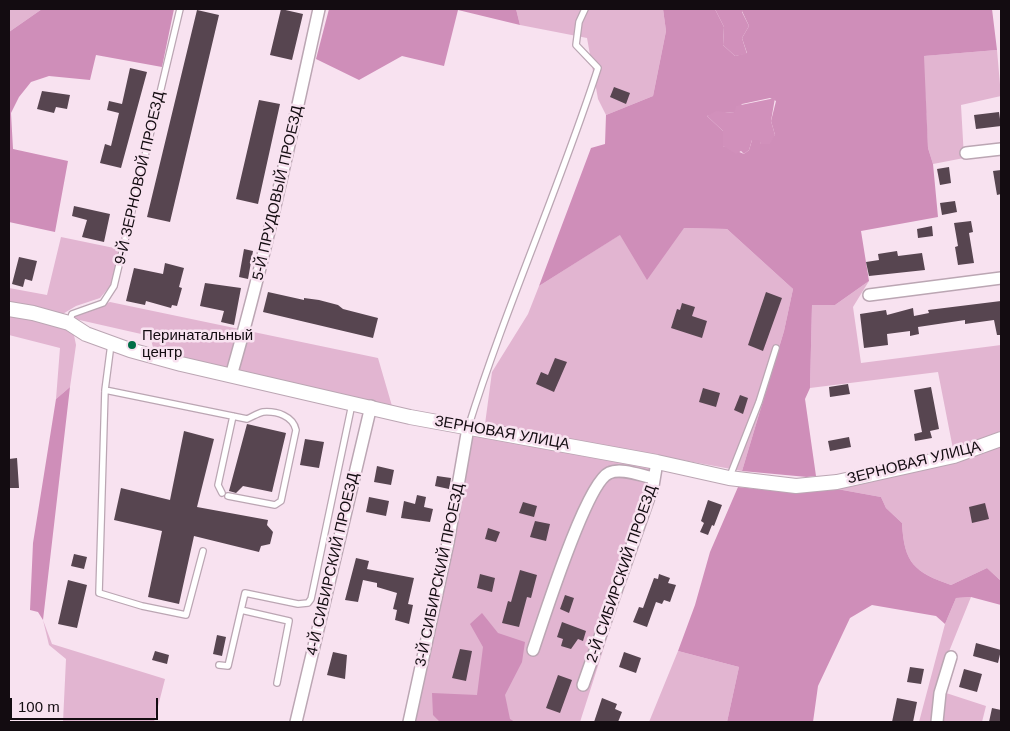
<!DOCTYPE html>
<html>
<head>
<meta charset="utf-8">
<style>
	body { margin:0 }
	#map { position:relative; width:1010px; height:731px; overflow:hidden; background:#f8e2f0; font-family:Helvetica,sans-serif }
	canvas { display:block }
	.frame { position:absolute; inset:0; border:10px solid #130c11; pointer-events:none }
	.scale { position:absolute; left:10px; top:698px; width:148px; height:22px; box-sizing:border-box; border:2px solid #130c11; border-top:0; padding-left:6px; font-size:15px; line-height:18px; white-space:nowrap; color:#130c11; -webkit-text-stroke:4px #f8e2f0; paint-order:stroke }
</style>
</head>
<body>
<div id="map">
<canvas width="1010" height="731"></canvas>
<div class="frame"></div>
<div class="scale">100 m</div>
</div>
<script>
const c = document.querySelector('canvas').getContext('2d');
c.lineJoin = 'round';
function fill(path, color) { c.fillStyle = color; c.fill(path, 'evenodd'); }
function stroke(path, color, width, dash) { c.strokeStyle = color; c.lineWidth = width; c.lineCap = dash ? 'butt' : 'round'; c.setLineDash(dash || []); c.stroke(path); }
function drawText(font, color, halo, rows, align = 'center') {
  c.font = font + ' Helvetica,sans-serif'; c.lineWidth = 5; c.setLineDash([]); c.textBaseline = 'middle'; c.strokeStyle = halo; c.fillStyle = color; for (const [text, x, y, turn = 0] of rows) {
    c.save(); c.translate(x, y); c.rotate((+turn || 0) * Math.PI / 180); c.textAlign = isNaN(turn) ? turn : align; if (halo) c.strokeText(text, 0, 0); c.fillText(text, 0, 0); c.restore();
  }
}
const green = new Path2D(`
	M9,9H42L9,32Z
	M516,9H663L666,31L653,96L606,115L598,99L587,38L520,25Z
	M997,50L1001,96L961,105L964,158L933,164L928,148L923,56Z
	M684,228L727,229L793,289L784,331L742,471L485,424L492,372L528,314L539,286L621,234Z
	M61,237L119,249L111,285L100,298L76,306L61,315L9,303V277V288L47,295Z
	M869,281L853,307L861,363L1001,345V431L953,449L938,372L810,388L812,304L835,305Z
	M110,302L378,358L392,406L154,351L150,336L75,319V316Z
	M9,312L73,330L76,345L70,387L56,399L60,348L9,335Z
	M475,435L648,465L659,476L580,722H403L444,541L472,439Z
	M1001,445V581L987,568L951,585C914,572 904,563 902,523L886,508L881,497L837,489L956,462Z
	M971,597L948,654L943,692L986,706L982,722H919L945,624L956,598Z
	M43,620L52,644L165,679L154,722H63L66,659L49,645Z
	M678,651L739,667L727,722H649Z`);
const forest = new Path2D(`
	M42,9H174L162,67L96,55L90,80L49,76L31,82L19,97L11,113L13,149L68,161L55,232L9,222V32Z
	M329,9H516L520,25L458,10L444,66L402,56L359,80L316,59Z
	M663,9H715L724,27L723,45L735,56L747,53L742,38L749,26L742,11L744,9H992L997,50L924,56L928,148L933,164L938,217L861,231L869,281L835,305H812L810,388L805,399L816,476L807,477L742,471L784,331L793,289L727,229L684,228L647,280L620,235L539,286L591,148L605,144L606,115L653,96L666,31ZM770,98L776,101L771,121L775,135L765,143L761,144L760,140H752L749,150L744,154C743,153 726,147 723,146V131L707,116L722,112L735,113L742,104Z
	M70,387L43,620L38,612L30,610L33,543L56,399Z
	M738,487L797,493L837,489L881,497L886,508L902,523C904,563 914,572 951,585L987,568L1001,581V605L971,597L956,598L945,624L936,616L872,605L850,618L818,686L813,722H727L739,667L678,651L695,605L710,552Z
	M482,613L498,633L525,642L522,662L505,695L510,719L515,722H440L433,715L432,693L477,695L483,647L470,624Z`);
const water = new Path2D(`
	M715,9H744L742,12L749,26L742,38L747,54L735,56L723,45L724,27Z
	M775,98L771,121L775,135L770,144H761L759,140H752L749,150L744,154L741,151L736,154L723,146V131L707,116L716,111L734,113L736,106Z`);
const building = new Path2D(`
	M281,9L303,14L292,60L270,55Z
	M197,10L219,15L170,222L147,217Z
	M130,68L147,72L121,168L100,163L105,144L111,146L119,113L107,110L109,101L122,104Z
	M614,87L630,93L626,104L610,97Z
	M42,91L70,95L67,109L56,107L54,113L37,109Z
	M259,100L280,104L258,204L236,199Z
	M999,112L1001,126L976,129L974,115Z
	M949,167L951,183L940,185L937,169Z
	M1001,170V194L997,195L993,171Z
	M955,201L957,212L942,215L940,203Z
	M74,206L110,214L104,242L82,237L87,220L72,216Z
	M971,221L973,232L969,233L974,263L958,265L955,247L958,246L954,223Z
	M932,226L933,236L918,238L917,229Z
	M244,249L253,251L248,279L239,277Z
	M897,251L898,256L922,253L925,270L869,276L866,262L879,260L878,254Z
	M19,257L37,261L32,281L25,279L23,287L12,284Z
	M165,263L184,268L179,287L182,288L177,306L172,305L171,308L146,301L145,305L126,301L134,268L163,274Z
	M205,283L241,288L234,325L221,322L224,311L200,306Z
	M268,292L304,300V298L319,300L338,305L343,309L378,318L373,338L263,312Z
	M766,292L782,298L763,351L748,345Z
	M1001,301V335H997L994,320L965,324V320L918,327L919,334L910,336V331L887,334L888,345L864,348L860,314L886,310L887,315L913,308L914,316L929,313L928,310Z
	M682,303L695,307L692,316L707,321L702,338L671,328L677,309L680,310Z
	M555,358L567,362L554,392L536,384L541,372L548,375Z
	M848,384L850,394L830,397L829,387Z
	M931,387L939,429L930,431L932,438L915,441L914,434L922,432L914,390Z
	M703,388L720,393L716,407L699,402Z
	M740,395L748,398L743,414L734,410Z
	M247,424L286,433L272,492L243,486L236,493L229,491Z
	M184,431L214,439L197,507L268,520L267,525L273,532L270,544L261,546L259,552L194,536L179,604L148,597L162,531L114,520L121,488L170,500Z
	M849,437L851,447L830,451L828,441Z
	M305,439L324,442L319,468L300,465Z
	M17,458L19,488H9V459Z
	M377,466L394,470L391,485L374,482Z
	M437,476L451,478L449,489L435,486Z
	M417,495L426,497L424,507L433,509L430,522L401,518L404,501L415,504Z
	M369,497L389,501L386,516L366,512Z
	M708,500L722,505L714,526L712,525L708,535L700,532L704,523L701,521Z
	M523,502L537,506L534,517L519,513Z
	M985,503L989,519L972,523L969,507Z
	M535,521L550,524L546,541L530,537Z
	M488,528L500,532L496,542L485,539Z
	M74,554L87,557L84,569L71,566Z
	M356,558L369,561L367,569L414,578L408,604L413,605L409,624L395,620L397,610L393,609L397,593L377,587V583L363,580L358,602L345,600Z
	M520,570L537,575L531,598L527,597L519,627L502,623L508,601L511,602Z
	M480,574L495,578L492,592L477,588Z
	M659,574L670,578L668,583L676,585L670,602L664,600L662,604L656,602L647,627L633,622L639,607L643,608L654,578L658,579Z
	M68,580L87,585L77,628L58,624Z
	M565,595L574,598L569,613L560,609Z
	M562,622L586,631L583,641L578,639L571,649L561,646L563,639L557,637Z
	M217,635L226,637L222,656L213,654Z
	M976,643L1001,650L998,663L973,656Z
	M460,649L472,651L466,681L452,678Z
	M155,651L169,655L167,664L152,660Z
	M333,652L347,655L345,679L327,675Z
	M624,652L641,658L636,673L619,667Z
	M910,667L924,669L921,684L907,682Z
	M964,669L982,674L977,692L959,687Z
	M558,675L572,680L560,713L546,708Z
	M602,698L617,704L615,709L622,712L618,722H594Z
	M897,698L917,702L913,722H892Z
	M992,708L1001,710V722H989Z`);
const service = new Path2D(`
	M69,323L72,314L103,303L114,286L180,9
	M111,344L105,390L99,593L142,606L186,615L203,551
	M105,390L247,419C252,417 258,413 263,412C277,411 293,416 296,430L281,501L275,505L228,496
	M468,428C506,306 559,189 598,68L576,45L579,22L585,9
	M730,476L759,402L776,348
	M222,493L218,485L233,416
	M241,610L289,621L277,683
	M219,665L228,666L245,593L298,604L308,603L311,599L352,404`);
const minor = new Path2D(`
	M966,153L1001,149
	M869,295L1001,278
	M231,376C266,255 292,132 319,9
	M533,650C543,621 586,483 609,473C621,467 642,476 654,478
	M583,685L653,486L657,462
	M296,722L371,406
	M409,722L448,543L468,428
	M937,722L940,693L951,657`);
const tertiary = new Path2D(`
	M9,309L33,313L69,323L86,334L130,350L181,364L410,417L657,462L729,478L796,486L837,482L954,456L1001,439`);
const markers = [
	[132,345,5,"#006f47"]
];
const streetNames = [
	["9-Й ЗЕРНОВОЙ ПРОЕЗД",140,178,-77],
	["5-Й ПРУДОВЫЙ ПРОЕЗД",278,193,-77],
	["ЗЕРНОВАЯ УЛИЦА",502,433,10],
	["ЗЕРНОВАЯ УЛИЦА",914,463,-14],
	["4-Й СИБИРСКИЙ ПРОЕЗД",333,564,-77],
	["2-Й СИБИРСКИЙ ПРОЕЗД",622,574,-71],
	["3-Й СИБИРСКИЙ ПРОЕЗД",440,575,-78]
];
const poiNames = [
	["Перинатальный",142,336],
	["центр",142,353]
];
fill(green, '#e2b5d1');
fill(forest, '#cf8eb9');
fill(water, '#d190bb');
fill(building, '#574550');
stroke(service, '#bba6b3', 8);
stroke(minor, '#bba6b3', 14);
stroke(tertiary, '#bba6b3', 16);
stroke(service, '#fff', 5.5);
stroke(minor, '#fff', 11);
stroke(tertiary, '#fff', 14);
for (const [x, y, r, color] of markers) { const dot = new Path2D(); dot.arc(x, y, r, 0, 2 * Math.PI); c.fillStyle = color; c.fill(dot); stroke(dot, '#f8e2f0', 2); }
drawText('15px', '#130c11', '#f8e2f0', streetNames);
drawText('15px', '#130c11', '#f8e2f0', poiNames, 'left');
</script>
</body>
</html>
